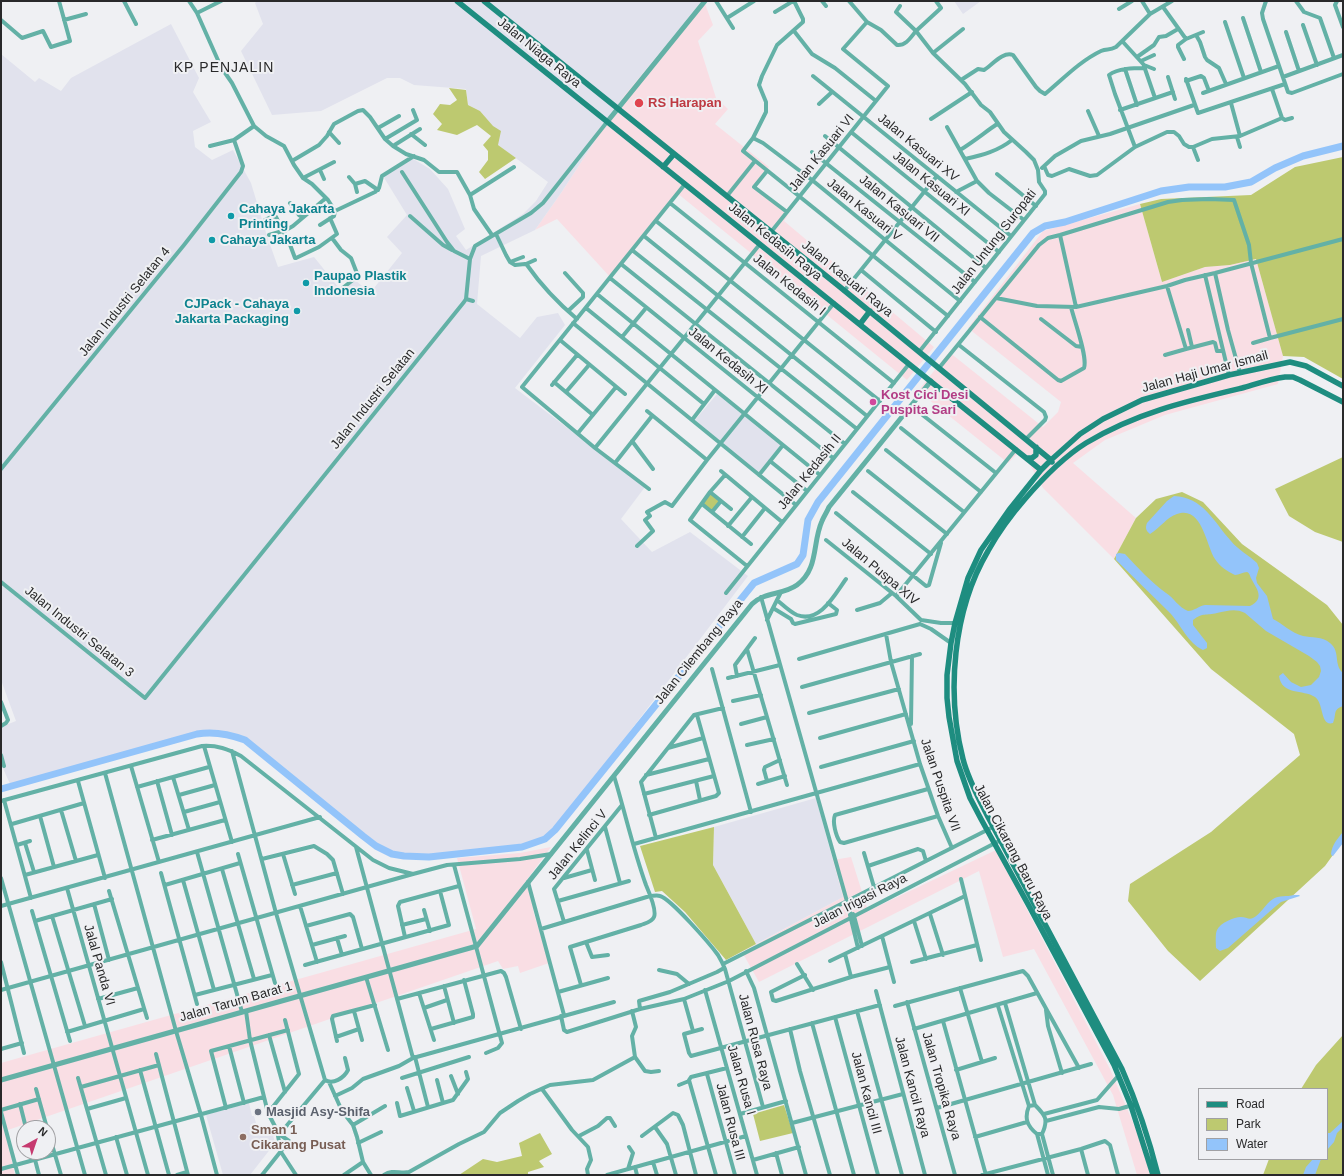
<!DOCTYPE html>
<html>
<head>
<meta charset="utf-8">
<style>
	body { margin:0 }
	#map { position:relative; width:1344px; height:1176px; overflow:hidden; background:#eff0f3; font-family:Helvetica,sans-serif }
	canvas { display:block }
	.frame { position:absolute; inset:0; border:2px solid #29292a; pointer-events:none }
	.legend { position:absolute; left:1198px; top:1088px; width:130px; height:72px; box-sizing:border-box; background:#eff0f3; border:1px solid #a0a0a3; margin:0; padding:5px 7px; list-style:none; font-size:12px; color:#29292a }
	.legend li { display:flex; align-items:center; gap:8px; height:20px }
	.legend b { width:20px; border:1px solid #a0a0a3 }
	.north { position:absolute; left:16px; top:1120px; width:40px; height:40px; box-sizing:border-box; background:#eff0f3; border:1px solid #a0a0a3; border-radius:50%; rotate:40deg; font-size:11px; font-weight:700; line-height:16px; text-align:center; color:#29292a }
	.north::after { content:''; display:block; margin:auto; width:14px; height:18px; background:#c63a6f; clip-path:polygon(50% 0,100% 100%,50% 72%,0 100%) }
</style>
</head>
<body>
<div id="map">
<canvas width="1344" height="1176"></canvas>
<div class="frame"></div>
<ul class="legend">
<li><b style="height:5px;background:#1e8d80"></b>Road</li>
<li><b style="height:11px;background:#bdc970"></b>Park</li>
<li><b style="height:11px;background:#93c4fa"></b>Water</li>
</ul>
<div class="north">N</div>
</div>
<script>
const c = document.querySelector('canvas').getContext('2d');
c.lineJoin = 'round';
function fill(path, color) { c.fillStyle = color; c.fill(path, 'evenodd'); }
function stroke(path, color, width, dash) { c.strokeStyle = color; c.lineWidth = width; c.lineCap = dash ? 'butt' : 'round'; c.setLineDash(dash || []); c.stroke(path); }
function drawText(font, color, halo, rows, align = 'center') {
  c.font = font + ' Helvetica,sans-serif'; c.lineWidth = 4; c.setLineDash([]); c.textBaseline = 'middle'; c.strokeStyle = halo; c.fillStyle = color; for (const [text, x, y, turn = 0] of rows) {
    c.save(); c.translate(x, y); c.rotate((+turn || 0) * Math.PI / 180); c.textAlign = isNaN(turn) ? turn : align; if (halo) c.strokeText(text, 0, 0); c.fillText(text, 0, 0); c.restore();
  }
}
const commercial = new Path2D(`
	M703,1H704L713,25L698,41L716,98L728,109L715,124L769,167L754,187L788,215L784,221L934,347L907,380L677,193L610,277L557,219L535,230L561,193L624,96Z
	M1140,204L1162,282L1205,267L1230,265L1256,259L1283,356L1278,384L1165,415L1105,440L1073,463L1136,518L1114,559L1043,488L1030,465L1017,454L1008,463L918,391L949,352L1043,427L1058,412L1061,402L968,328L1043,231Z
	M551,847L523,885L530,890L534,914L549,963L520,973L518,966L503,969L498,961L5,1131L15,1175H1V1063L476,929L457,858L520,853Z
	M996,850L1110,1069L1141,1141L1150,1175H1137L1113,1095L1034,949L1003,957L979,871L759,982L742,952L843,897L833,860L851,857L868,911Z`);
const built = new Path2D(`
	M257,1H703L624,96L561,193L535,230L481,256L477,304L520,338L537,317L558,313L565,325L515,388L645,487L621,519L652,552L690,532L748,576L555,830L545,839L522,847L404,856L392,854L376,846L245,740L227,734L201,733L11,786L1,764V727L16,721L1,680V54L35,82L39,78L61,91L71,78L171,24L199,78L193,92L211,122L193,131L195,147L212,160L233,150L251,183L267,236L278,267L314,257L339,288L354,279L370,293L402,253L387,237L407,215L383,176L410,157L430,169L448,189L465,229L456,236L466,250L523,214L536,201L548,182L498,145L493,127L480,111L468,105L466,89L414,85L400,78H387L321,111L272,115L241,51L263,24L255,3Z
	M954,1H981L963,14Z
	M717,394L782,445L759,474L695,420Z
	M816,798L843,897L756,944L713,865L714,827Z
	M249,1103L252,1116H254L258,1130L271,1127L275,1143L250,1175H223L206,1115Z`);
const green = new Path2D(`
	M449,88L466,90L468,105L480,111L493,126L501,131L498,145L516,158L485,179L479,172L488,160V151L483,145L491,136L477,125L457,135L437,130L442,124L433,114L440,104L450,105L457,100Z
	M1343,157V379L1304,357L1283,356L1256,259L1230,265L1205,267L1162,282L1140,204L1161,199L1251,195L1295,167Z
	M1343,457V542L1315,532L1289,516L1275,489Z
	M1182,492L1203,502L1242,544L1327,605L1343,625V841L1325,866L1200,981L1168,951L1128,901L1130,884L1211,832L1300,755L1294,734L1211,669L1114,559L1136,518L1156,499Z
	M710,493L720,502L712,511L702,503Z
	M714,827L713,865L756,944L726,960L685,912L662,891L655,892L640,846Z
	M1343,1035V1175H1263L1269,1159H1327V1089H1301L1316,1065Z
	M784,1105L793,1133L760,1141L753,1114Z
	M540,1133L552,1154L539,1161L544,1167L528,1172V1175H459L483,1159L497,1162L522,1156L519,1143Z`);
const water = new Path2D(`
	M1174,496C1203,497 1214,522 1231,541C1238,550 1249,555 1257,563L1259,568L1256,578L1257,583L1267,596L1273,619C1283,624 1291,633 1303,636C1312,638 1322,636 1330,643C1341,652 1333,664 1343,673V706C1332,710 1337,714 1333,723C1320,727 1324,703 1315,697C1303,689 1282,696 1279,676L1283,673L1291,682L1301,687L1311,685L1319,677L1321,671L1320,666L1317,662L1309,656L1266,631L1245,613C1235,608 1227,611 1217,613C1206,616 1203,612 1193,620V625L1207,643V648L1203,650C1188,643 1181,625 1170,613C1152,595 1134,578 1116,560V554L1119,553L1125,554C1138,568 1151,582 1166,593C1174,598 1178,607 1188,611C1194,611 1199,606 1205,605L1250,606C1265,599 1257,589 1252,580C1250,577 1250,573 1247,572C1243,572 1239,575 1235,575C1227,571 1220,567 1215,559C1206,545 1202,505 1177,514C1167,517 1160,528 1150,534C1146,531 1145,528 1147,523L1167,501Z
	M1343,832V843L1333,856H1332L1331,854C1332,845 1337,839 1343,832Z
	M1294,895H1299L1300,896L1281,902L1276,906L1228,948L1220,951L1216,948C1216,943 1215,934 1217,930C1220,923 1234,917 1241,917C1246,917 1249,920 1253,918C1261,914 1265,904 1273,899C1279,895 1287,897 1294,895Z
	M1343,1121V1127L1337,1133L1334,1142L1327,1150V1133H1330Z
	M1313,1159H1321L1315,1175H1303L1306,1167Z`);
const river = new Path2D(`
	M1,789L197,734C214,731 229,734 245,740L363,836L376,846L392,854L404,856L429,857L522,847L545,839L555,830L754,583L797,564L803,555L808,520L818,502L1033,233L1045,226L1065,222L1161,191L1189,187H1225L1251,182L1275,168L1303,156L1343,146`);
const minor = new Path2D(`
	M124,1L136,24
	M189,1L197,13L221,67L232,83L254,126L266,136L284,146L294,165L303,178L312,184L328,200L335,211
	M716,1L733,28
	M794,1L803,19V22L777,45L762,76L759,85L766,102V112L753,138L743,151L948,316
	M822,1L826,6
	M849,1L867,22L881,30L897,45C906,46 911,37 916,31L896,12L900,6
	M1142,1L1150,14
	M1266,1L1262,13L1263,19L1288,92L1292,93L1343,74
	M1296,1L1304,12L1320,18L1334,58
	M1337,1L1335,5L1343,27
	M1163,7L1186,39
	M1119,9L1132,1
	M775,12L793,1
	M197,13L221,1
	M727,18L754,1
	M1243,18L1261,72
	M1,20L22,38L43,31L51,47L70,41L59,1
	M64,20L86,14
	M1225,22L1244,78
	M1303,25L1317,65
	M794,31L812,54L835,68L876,101
	M1286,32L1299,71
	M1196,35L1200,42L1205,57L1207,60L1219,68L1226,84
	M1123,42L1144,65L1154,69
	M933,53L963,29
	M1137,57L1154,45L1159,37L1166,36L1178,29
	M1184,59L1178,47V45L1186,39L1203,32
	M1141,61L1154,55
	M1144,66L1155,98
	M1125,69L1137,105
	M813,76L1011,236
	M1168,77L1175,99
	M1283,77L1343,55
	M1186,79L1198,113L1285,84
	M961,80L978,69L984,70C992,65 1003,51 1013,55L1036,87L1040,91L1045,94C1063,79 1080,61 1101,51C1107,48 1109,51 1116,47L1150,14L1172,1
	M1186,81L1201,76L1204,78L1209,91
	M1272,89L1282,118L1285,120L1292,118
	M1203,93L1279,66
	M1231,103L1240,136
	M819,104L832,92
	M1120,110L1173,92
	M1088,111L1099,136
	M931,119L972,92
	M947,127L977,181L956,192
	M378,128L399,116
	M329,132L339,143
	M851,132L999,252
	M411,134L425,145
	M825,136L986,268
	M1237,137L1240,147
	M753,138L763,143L812,180L960,301
	M385,139L417,120L413,110
	M210,146L234,140L254,126
	M393,146L420,129
	M1135,147L1115,94L1109,75C1118,68 1134,68 1145,68
	M1193,147L1198,160
	M960,150C973,142 984,133 997,124
	M812,152L975,282
	M965,159C983,155 998,151 1012,140
	M292,161L319,145L327,136L334,124L358,111L363,110L370,117L385,139L393,146L406,154L424,160L439,172H457L470,195L474,209L492,235
	M1044,166L1048,175L1052,176L1069,169L1090,176L1097,175L1135,147L1167,132H1174L1179,136L1184,144L1189,147H1193L1212,139L1240,136L1282,118
	M1042,168L1055,156L1081,141L1110,134L1194,105
	M320,170L324,179
	M767,171L754,187L787,212
	M402,172L447,242L454,251L470,259
	M997,174L1036,206
	M349,177L355,184L365,181L378,190
	M303,178L334,162
	M977,181L989,193L1024,220
	M355,184L357,192
	M470,195L514,167
	M727,196L755,161
	M290,203L299,215L302,217
	M670,203L745,263L894,383
	M410,216L443,245L452,250
	M265,220L273,216L276,217L289,242L295,258H296L319,247L337,234L330,218
	M656,221L880,401
	M320,225L334,216L335,211L375,192L379,188L382,176L414,156
	M771,232L888,86L843,49L867,22
	M496,234L506,255L510,262L515,265L525,264L527,265C541,285 558,303 577,319
	M269,235L286,230L293,226L326,198
	M1060,235L1076,307
	M644,236L867,416
	M332,238L341,250L351,258L358,276L335,294
	M632,250L857,429
	M510,262L523,257
	M526,264L535,260
	M621,264L845,444
	M861,270L936,332
	M565,273L583,293V297L568,311
	M1215,273L1228,330L1240,373
	M1205,275L1229,375
	M610,278L833,458
	M844,291L937,176
	M597,294L820,475
	M996,298L1037,306L1076,307L1167,286L1185,280L1215,273L1343,239
	M466,299L473,301
	M586,308L704,404
	M980,317L1058,380L1061,381L1084,368C1088,357 1074,320 1071,307
	M1041,319L1076,346L1082,347
	M573,323L796,505
	M1188,330L1192,347
	M622,337L646,308
	M560,340L625,394
	M1253,343L1270,338
	M959,345L1044,412L1046,417L1045,420L1026,439
	M1186,349L1213,342L1215,343L1217,351H1223
	M919,352L1045,194V191L1039,182L1038,170L1034,160L1026,152L1004,132L990,112L981,105L965,84L933,53L916,31L941,8L936,1
	M1165,355L1186,349L1167,286
	M939,368L1039,245L1048,238L1060,235L1168,202L1182,200L1209,199L1234,200L1249,245L1251,263L1270,338L1343,319
	M554,382L593,415
	M552,385L577,355
	M566,392L589,365
	M915,409L996,473
	M647,411L707,460
	M692,420L715,390
	M901,428L981,492
	M578,433L616,387
	M632,441L653,469
	M595,448L760,244
	M886,450L964,512
	M770,461L807,491
	M615,463L652,416
	M1,469L184,245L241,172L243,166L234,140
	M721,471L782,522
	M868,471L947,534
	M725,475L710,492L690,520L747,566
	M759,475L783,445
	M649,489L595,448L522,387L685,184
	M710,492L731,509
	M853,492L931,554
	M702,504L751,544
	M712,512L721,501
	M836,513L926,586L929,585L941,543
	M728,526L752,497
	M742,537L765,508
	M826,540L896,596L921,620
	M637,546L653,531L645,520L650,516L647,512L665,502L672,506L707,460L834,303
	M1,582L145,698L464,302L466,299L470,259L475,246L531,213L543,203L607,122
	M726,593L909,364
	M896,596L1016,449
	M761,597L850,912
	M777,600C783,605 790,612 797,615C820,624 835,594 846,579
	M773,608L791,619L793,623L795,624L836,614L837,610L828,603
	M857,610L880,603L892,593
	M767,620L781,592
	M921,620L941,623H955
	M920,624L931,629L951,643
	M886,634L891,662L920,764L938,816L952,848
	M747,649L787,785
	M799,659L920,624
	M712,669L751,812
	M737,676L735,665L755,638
	M728,678L780,665
	M802,687L920,654
	M733,701L761,695
	M1,702L8,720L6,723L1,726
	M809,713L899,689
	M741,724L767,717
	M911,724L912,656
	M820,738L906,714
	M747,745L774,739
	M204,746L232,842
	M668,748L703,738
	M232,751L276,913L325,1080C333,1085 344,1078 348,1070L345,1058
	M1,755L4,766
	M131,766L159,862
	M821,767L914,741
	M105,773L176,1031L201,1115L217,1175
	M646,775L709,759
	M173,777L189,830
	M78,781L105,878
	M157,781L172,835
	M696,781L700,800
	M767,781L764,770L765,767L780,760
	M758,784L785,776
	M137,787L209,767
	M928,789L835,815C832,822 836,836 840,842L844,843L938,816
	M644,794L714,776
	M179,795L215,785
	M4,800L31,898
	M1,801L202,746C217,745 228,749 241,756L373,860L389,868L413,874L447,865L520,859L551,854
	M61,810L76,861
	M184,812L220,802
	M649,815L716,796L719,793L697,715
	M40,816L54,867
	M12,824L84,803
	M605,827L620,883
	M656,838L641,782L694,715L723,708
	M152,840L225,820
	M25,843L34,872
	M634,844L920,764
	M17,845L30,841
	M356,847L413,1058
	M587,850L595,880
	M197,852L242,1012
	M864,853L874,887
	M238,854L275,983
	M283,854L295,894
	M262,859L314,846L327,854L333,860L343,894
	M454,865L502,1043L498,1048L486,1053
	M868,866L918,849L923,851L926,861
	M222,869L254,979
	M161,873L197,1004
	M25,875L98,855
	M1,878L85,1175
	M564,878L592,870
	M961,879L981,960
	M183,880L214,990
	M528,882L564,1015
	M165,885L240,863
	M292,885L337,873
	M67,888L148,1175
	M109,891L147,1018
	M558,901L629,881
	M94,904L109,960
	M1,906L320,817
	M300,906L317,962
	M424,910L430,931
	M32,911L70,1041
	M853,914L854,916L862,946
	M930,914L943,955
	M850,915L858,948
	M52,916L85,1026
	M35,921L112,899
	M914,921L926,959
	M564,922L554,889L622,805
	M402,925L426,919
	M306,926L350,914L353,917L362,949
	M541,929L650,896C653,896 657,895 660,896C671,899 710,944 718,955C721,960 723,964 725,969L763,1107
	M882,936L894,982
	M405,937L398,906L400,902L459,886
	M337,938L342,955
	M586,942L592,957L608,955
	M312,945L345,936
	M845,954L851,977
	M830,961L965,896
	M1,962L24,1053
	M912,962L977,945
	M723,964L993,827
	M797,964L813,990
	M305,965L449,925L440,891
	M659,970L677,974L689,984
	M746,971L754,988L806,1175
	M805,975L771,992L773,1000L776,1001L851,977L890,967
	M366,977L388,1050
	M581,985L570,947L641,925C646,923 652,922 654,917C657,910 649,892 646,885C633,849 625,812 614,776
	M444,986L454,1023
	M960,988L982,1062
	M1,990L413,874
	M705,990L757,1175
	M876,991L925,1175
	M558,992L608,978
	M419,993L434,1040
	M195,995L272,975
	M98,999L138,988
	M397,999L501,971L504,973L506,977L521,1029
	M684,999L693,1031
	M907,1002L955,1175
	M1005,1003L1035,1105C1045,1115 1049,1119 1042,1134H1037C1027,1126 1024,1118 1029,1106L1035,1105
	M895,1006L1023,971L1028,976L1079,1068
	M998,1006L1029,1106
	M424,1008L447,1000
	M640,1009L639,1001L670,992L717,972L724,968
	M1046,1010L1048,1026L1062,1073
	M246,1011L250,1040L268,1113L279,1134L289,1141L262,1175
	M354,1011L362,1040
	M857,1011L902,1175
	M561,1016L564,1030L567,1032L640,1009L684,999L729,981L1001,840
	M835,1017L878,1175
	M943,1021L986,1175
	M812,1023L854,1175
	M431,1029L473,1017V1014L464,980
	M702,1029L684,1034L689,1053L691,1056L880,1005
	M790,1029L800,1071L830,1175
	M914,1029L1037,993
	M67,1032L144,1009
	M269,1035L285,1092
	M336,1037L359,1029
	M337,1041L332,1019L333,1016L375,1005
	M229,1046L244,1103
	M1,1049L22,1043
	M156,1054L188,1175
	M415,1057L428,1107
	M635,1057L645,1071L651,1072L659,1071
	M140,1070L169,1175
	M956,1070L995,1058
	M707,1074L735,1175
	M451,1076L458,1094
	M78,1078L106,1175
	M402,1078L469,1057
	M437,1080L443,1103
	M329,1082L342,1111L353,1125L357,1137L363,1162L371,1175
	M679,1085L689,1081
	M81,1087L159,1065
	M407,1088L414,1111
	M36,1089L47,1128
	M542,1089L572,1130L588,1147L591,1160L587,1169L588,1175
	M335,1096L352,1088L363,1079L399,1066L413,1058L614,1002
	M397,1103L400,1116L453,1100L468,1079L466,1072
	M20,1104L26,1128
	M226,1108L211,1051L288,1030
	M937,1108L1091,1064
	M87,1109L126,1098
	M1,1110L39,1099
	M1,1112L18,1175
	M268,1113L299,1074L285,1020
	M740,1114L786,1101
	M1044,1114L1097,1100L1118,1076
	M1046,1121L1099,1107L1119,1109L1133,1105
	M792,1123L903,1094
	M353,1125L385,1106
	M655,1127L667,1144L676,1175
	M48,1131L61,1175
	M1037,1134L1048,1175
	M1042,1134L1053,1175
	M579,1136L598,1126L607,1118H610L615,1126
	M642,1136L673,1113L678,1115L683,1125L696,1175
	M116,1137L127,1175
	M975,1137L1027,1122
	M358,1143L381,1132
	M1081,1149L1088,1175
	M33,1152L39,1175
	M776,1153L782,1175
	M753,1160L799,1147
	M653,1162L657,1175
	M635,1167L637,1175
	M1,1169L264,1097
	M628,1169L633,1153L629,1147
	M177,1175L187,1172
	M296,1175L281,1152L278,1136L325,1080
	M344,1175L363,1162
	M384,1175C393,1169 400,1174 409,1172L459,1144L484,1132L500,1113L518,1101L530,1094L550,1085L593,1080L635,1057L632,1036L636,1027L632,1011
	M607,1175L746,1136
	M716,1175L689,1080L691,1077L727,1068
	M982,1175L1081,1149L1105,1141L1110,1145L1118,1175`);
const tertiary = new Path2D(`
	M607,122L705,1
	M1,1080L477,946L752,604C764,592 783,595 797,585C819,569 812,543 822,521C824,516 827,512 829,507L931,381`);
const secondary = new Path2D(`
	M457,1L1041,470
	M484,1L840,287L1051,460L1052,462
	M663,167L674,154
	M860,324L870,311
	M1027,458H1032L1036,455V447
	M1153,1175L1131,1106L1114,1065L1029,906L981,819L970,798L957,761L949,717L947,698V675L951,643L955,623L968,578L981,550L1009,510L1041,470L1051,460L1080,434L1103,419L1142,400L1229,375L1290,362L1306,366L1343,386
	M1158,1175C1149,1139 1137,1103 1122,1069L988,817C979,799 968,779 963,759C946,693 953,610 988,551C998,533 1011,515 1025,499C1043,478 1062,458 1086,443C1135,413 1187,401 1242,388C1256,384 1270,379 1285,377H1293L1300,380L1343,402`);
const markers = [
	[639,103,5,"#e0444e"],
	[231,216,4,"#0f9aa8"],
	[212,240,4,"#0f9aa8"],
	[306,283,4,"#0f9aa8"],
	[297,311,4,"#0f9aa8"],
	[873,402,4,"#d1479c"],
	[258,1112,4,"#6b7280"],
	[243,1137,4,"#8d6e63"]
];
const streetNames = [
	["Jalan Niaga Raya",539,53,39],
	["Jalan Kasuari XV",918,148,39],
	["Jalan Kasuari VI",822,153,-51],
	["Jalan Kasuari XI",931,184,39],
	["Jalan Kasuari VII",899,209,39],
	["Jalan Kasuari V",864,210,39],
	["Jalan Kedasih Raya",775,242,39],
	["Jalan Untung Suropati",994,242,-52],
	["Jalan Kasuari Raya",847,279,39],
	["Jalan Kedasih I",789,285,39],
	["Jalan Industri Selatan 4",125,302,-51],
	["Jalan Kedasih XI",728,361,39],
	["Jalan Haji Umar Ismail",1205,372,-15],
	["Jalan Industri Selatan",373,399,-51],
	["Jalan Kedasih II",810,472,-51],
	["Jalan Puspa XIV",880,572,40],
	["Jalan Industri Selatan 3",79,632,39],
	["Jalan Cilembang Raya",699,652,-51],
	["Jalan Puspita VII",940,785,71],
	["Jalan Kelinci V",578,845,-51],
	["Jalan Cikarang Baru Raya",1013,852,62],
	["Jalan Irigasi Raya",860,901,-27],
	["Jalal Panda VI",99,965,74],
	["Jalan Tarum Barat 1",236,1002,-16],
	["Jalan Rusa Raya",755,1042,75],
	["Jalan Rusa I",741,1080,74],
	["Jalan Tropika Raya",941,1086,74],
	["Jalan Kancil Raya",912,1087,75],
	["Jalan Kancil III",866,1093,75],
	["Jalan Rusa III",730,1122,75]
];
const healthNames = [
	["RS Harapan",648,103]
];
const cultureNames = [
	["Cahaya Jakarta",239,209],
	["Printing",239,224],
	["Cahaya Jakarta",220,240],
	["Paupao Plastik",314,276],
	["Indonesia",314,291],
	["CJPack - Cahaya",289,304,"right"],
	["Jakarta Packaging",289,319,"right"]
];
const hotelNames = [
	["Kost Cici Desi",881,395],
	["Puspita Sari",881,410]
];
const worshipNames = [
	["Masjid Asy-Shifa",266,1112]
];
const educationNames = [
	["Sman 1",251,1130],
	["Cikarang Pusat",251,1145]
];
const neighbourhoodNames = [
	["KP PENJALIN",224,68]
];
fill(commercial, '#f9dee4');
fill(built, '#e1e2ed');
fill(green, '#bdc970');
fill(water, '#93c4fa');
stroke(river, '#93c4fa', 7);
stroke(minor, '#63b1a6', 4);
stroke(tertiary, '#63b1a6', 5);
stroke(secondary, '#1e8d80', 5.5);
for (const [x, y, r, color] of markers) { const dot = new Path2D(); dot.arc(x, y, r, 0, 2 * Math.PI); c.fillStyle = color; c.fill(dot); stroke(dot, '#eff0f3', 1.5); }
drawText('13px', '#29292a', '#eff0f3', streetNames);
drawText('bold 13px', '#be3a42', '#eff0f3', healthNames, 'left');
drawText('bold 13px', '#0d838f', '#eff0f3', cultureNames, 'left');
drawText('bold 13px', '#b23c85', '#eff0f3', hotelNames, 'left');
drawText('bold 13px', '#5b616d', '#eff0f3', worshipNames, 'left');
drawText('bold 13px', '#785e54', '#eff0f3', educationNames, 'left');
c.letterSpacing = '1px';
drawText('14px', '#29292a', '#eff0f3', neighbourhoodNames);
c.letterSpacing = '0px';
</script>
</body>
</html>
